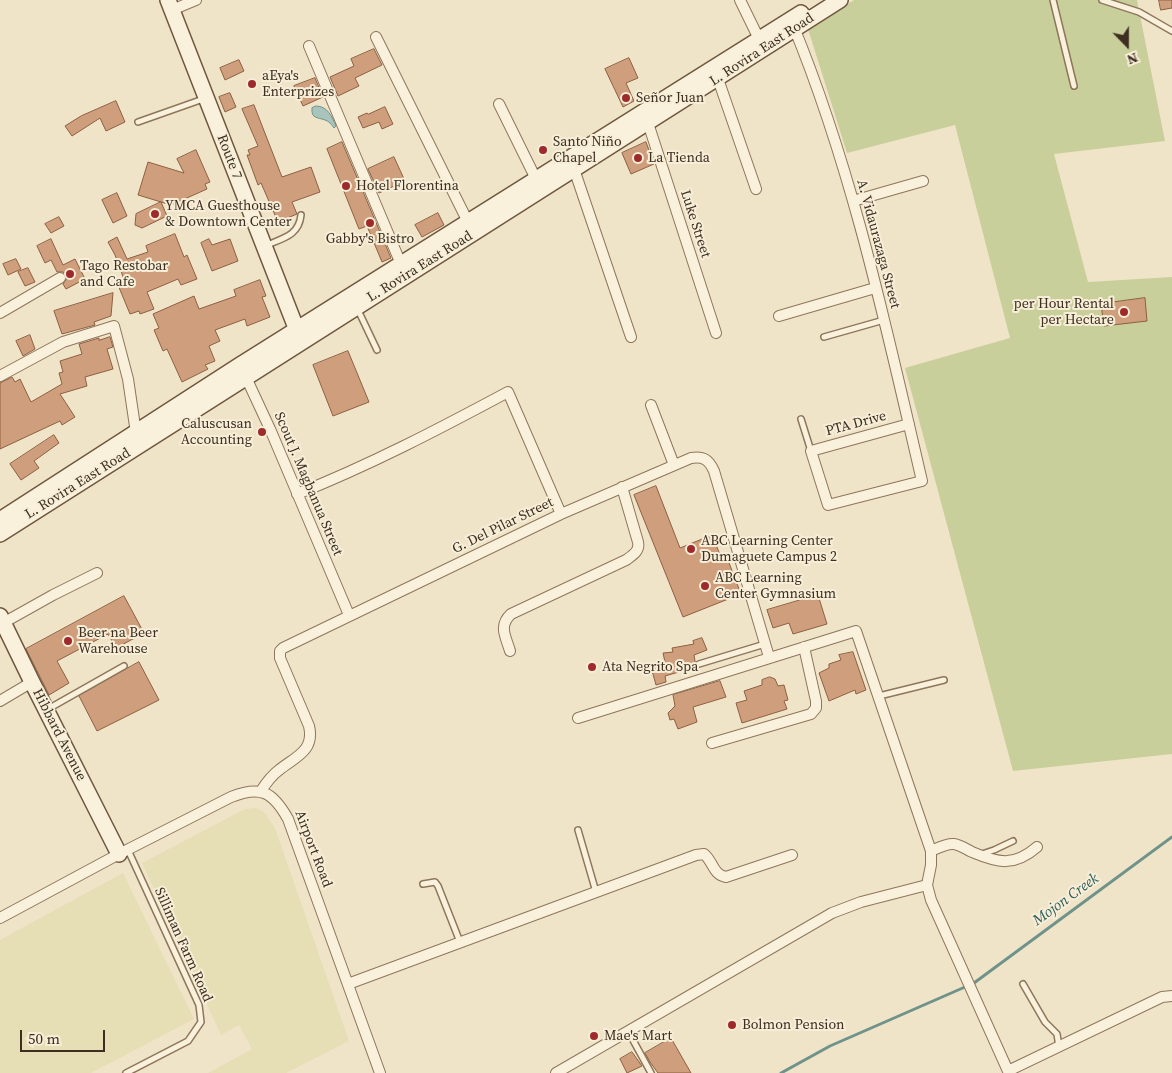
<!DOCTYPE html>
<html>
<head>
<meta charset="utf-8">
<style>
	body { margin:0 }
	#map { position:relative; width:1172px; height:1073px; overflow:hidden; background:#f0e4c8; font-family:"Source Serif 4",serif }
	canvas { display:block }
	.north { position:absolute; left:1102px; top:20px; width:50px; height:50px; -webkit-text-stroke:4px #f7eed8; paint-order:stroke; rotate:158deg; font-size:14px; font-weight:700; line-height:20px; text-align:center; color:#3d2e20 }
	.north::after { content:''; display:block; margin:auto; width:18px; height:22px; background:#3d2e20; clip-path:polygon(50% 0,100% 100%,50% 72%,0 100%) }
	.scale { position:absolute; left:20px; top:1030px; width:85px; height:22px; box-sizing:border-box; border:2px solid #3d2e20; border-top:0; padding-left:6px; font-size:15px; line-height:18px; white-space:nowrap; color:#3d2e20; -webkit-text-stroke:4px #f7eed8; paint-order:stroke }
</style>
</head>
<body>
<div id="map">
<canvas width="1172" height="1073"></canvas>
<div class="north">N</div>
<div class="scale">50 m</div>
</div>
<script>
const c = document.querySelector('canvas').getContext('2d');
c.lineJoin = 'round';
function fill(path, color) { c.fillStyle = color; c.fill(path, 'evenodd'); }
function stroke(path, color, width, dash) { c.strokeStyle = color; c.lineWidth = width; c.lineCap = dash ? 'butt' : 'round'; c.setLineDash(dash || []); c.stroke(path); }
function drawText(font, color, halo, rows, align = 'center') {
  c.font = font + ' "Source Serif 4",serif'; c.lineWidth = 4; c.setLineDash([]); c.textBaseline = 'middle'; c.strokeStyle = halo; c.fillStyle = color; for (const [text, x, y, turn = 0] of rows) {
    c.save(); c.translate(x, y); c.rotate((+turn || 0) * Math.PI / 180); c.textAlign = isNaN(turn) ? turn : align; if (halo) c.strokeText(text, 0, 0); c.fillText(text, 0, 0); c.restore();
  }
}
const farmland = new Path2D(`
	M256,808L264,812L275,828L349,1041L286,1073H208L252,1049L239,1025L221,1035L142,863L245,809Z
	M123,873L194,1019L91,1073H0V940Z`);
const green = new Path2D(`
	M854,0H1137L1165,141L1054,154L1088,282L1172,277V754L1013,771L905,368L1010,338L955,125L847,153L808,29Z`);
const water = new Path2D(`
	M316,106C328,106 332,117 336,126L334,128C332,125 329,121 325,120C317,117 311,119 312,108Z`);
const stream = new Path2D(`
	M974,983L1172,837
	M781,1073L830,1046L965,987`);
const building = new Path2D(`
	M1159,0H1172V8L1161,10Z
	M374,49L382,65L355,78L359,86L338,96L330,77L354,66L351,59Z
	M629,58L638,78L626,83L634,101L623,107L605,69Z
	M239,60L244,71L225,80L220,68Z
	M315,78L323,97L303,106L294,86Z
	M230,93L236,107L225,112L219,97Z
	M116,101L125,122L106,131L100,118L72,136L65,126L81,116Z
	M254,105L282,177L311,167L320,192L292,202L297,214L278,222L261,183L258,185L247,155H250L248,150L258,146L242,109Z
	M385,107L393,124L382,129L379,122L363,128L358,117L367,113L368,114Z
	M342,142L391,258L382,262L367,226L359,229L327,149Z
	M646,142L654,164L631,174L622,153Z
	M196,150L210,182L205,184L207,189L171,205L138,195L148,162L184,173L177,159Z
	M394,157L405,181L379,193L368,169Z
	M117,193L127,216L113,223L102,200Z
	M161,202L167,216L142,228L135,225L136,214Z
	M438,213L444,225L422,237L415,225Z
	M59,217L64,226L51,233L45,224Z
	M175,234L184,257L187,255L197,279L181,285L178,279L147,292L154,309L140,314L139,311L130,314L118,285L125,282L115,255L108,242L117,237L127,259L148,252L146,246Z
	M51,239L63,265L75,259L85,279L66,289L63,284L67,278L66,274L63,272H57L51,260L45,263L37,246Z
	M209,239L212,245L230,239L238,261L212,271L201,243Z
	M16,259L21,269L8,275L3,264Z
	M28,268L35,282L25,286L18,272Z
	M260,280L266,296L262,297L270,317L247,326L245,319L215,330L220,341L209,346L215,361L205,365L208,369L182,382L167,349L163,351L154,330L159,328L153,314L194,296L199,309L236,296L234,290Z
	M113,293L111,316L94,322L95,325L62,334L54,311Z
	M1145,298L1147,321L1104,326L1101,304Z
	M30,335L35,349L23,356L16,341Z
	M110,337L113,347L107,349L113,369L85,377L87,386L60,394L75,417L62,425L60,421L0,449V383L12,377L15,382L20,379L31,402L62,384L59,373L63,372L60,361L82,354L79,344L99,338V340Z
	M348,351L369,402L333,416L313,365Z
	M54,435L59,443L34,461L39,468L21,480L10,464Z
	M656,486L680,548L712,535L721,557L726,555L741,594L683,617L634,495Z
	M818,595L827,624L793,634L789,623L773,628L767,610Z
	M124,596L144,633L116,648L108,634L57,661L69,683L49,695L26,649Z
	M702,638L707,650L694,655L696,667L665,676L666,682L656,685L651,667L665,662L663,653L673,652L672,648L694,644L693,641Z
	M853,652L866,690L856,694L855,690L829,701L819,673L829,668V664L841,660L839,655Z
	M139,662L159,700L97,731L79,696Z
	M770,677L775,679L778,686L784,685L788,700L784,701L787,709L742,723L736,703L747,700L744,691L762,685V680Z
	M720,681L726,697L693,707L697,722L678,729L674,719L670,720L668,713L675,706L673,695Z
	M671,1038L691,1073H658L650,1062L645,1053Z
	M632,1052L642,1066L627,1073L620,1059Z`);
const lane = new Path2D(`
	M1053,0L1074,86
	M1102,0L1139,12L1172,31
	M138,122L206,98
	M267,245C284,238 299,235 301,215
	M358,310L377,350
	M824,337L884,320
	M801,419L811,451
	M699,664L765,644
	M879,696L944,680
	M48,709L124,666
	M578,830L596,892
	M982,854L994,850L1013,841
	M423,884L435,882L438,886L460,942
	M1023,984L1045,1022L1057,1034L1059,1047
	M628,1031L651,1073
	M126,1073L188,1041L201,1022L199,1005L128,850`);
const street = new Path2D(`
	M740,0L759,39
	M172,10L196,0
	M793,25C853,171 886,327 922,481L828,505L811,451L909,424
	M376,37L468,222
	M309,46L401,264
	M718,79L756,189
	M499,104L536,179
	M648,123L716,333
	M574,169L631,337
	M853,201L923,181
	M0,313L60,278
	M779,316L875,288
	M244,373L270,429L349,615
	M0,376L63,342L114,326L128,379L136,433
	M651,405L674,465
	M297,494C370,465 439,429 508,392L561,514
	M3,623L53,595L97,573
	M510,651C506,637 498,626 511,614L626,560C633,555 640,551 638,542L622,487
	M0,701L32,682
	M578,718L856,631L931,851V865L927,885L931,900L1008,1071L1162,997L1172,996
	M712,743L811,714L816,708V701L804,647
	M261,791C266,783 271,776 279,770C295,757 315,751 309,726L280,658V651L283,648L561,514L691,458C704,456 709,460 714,471L769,657
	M931,851C938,848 947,843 954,844C960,845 966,849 972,852C998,863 1014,867 1037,847
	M0,918L119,854L231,797C261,785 273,792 288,819L380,1073
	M348,984L696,855L704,854C713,861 713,875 726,877L792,855
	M556,1073L832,913L861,902L927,885`);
const secondary = new Path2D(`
	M168,0L300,338
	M0,520L240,365L801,13
	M0,534L840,0
	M0,616L32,682L119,854`);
const markers = [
	[252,84,5,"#9e2a2b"],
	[626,98,5,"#9e2a2b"],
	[543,150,5,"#9e2a2b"],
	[638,158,5,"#9e2a2b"],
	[346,186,5,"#9e2a2b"],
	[155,214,5,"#9e2a2b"],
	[370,223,5,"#9e2a2b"],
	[70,274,5,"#9e2a2b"],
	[1124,312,5,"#9e2a2b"],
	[262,432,5,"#9e2a2b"],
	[691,549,5,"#9e2a2b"],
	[705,586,5,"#9e2a2b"],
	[68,641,5,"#9e2a2b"],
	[592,667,5,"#9e2a2b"],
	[732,1025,5,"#9e2a2b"],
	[594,1036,5,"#9e2a2b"]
];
const streetNames = [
	["L. Rovira East Road",762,50,-33],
	["Route 7",229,157,69],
	["Luke Street",695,224,72],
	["A. Vidaurazaga Street",878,244,75],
	["L. Rovira East Road",420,267,-32],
	["PTA Drive",856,424,-15],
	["L. Rovira East Road",78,484,-32],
	["Scout J. Magbanua Street",308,484,67],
	["G. Del Pilar Street",503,526,-26],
	["Hibbard Avenue",59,735,63],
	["Airport Road",313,849,69],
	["Silliman Farm Road",183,945,66]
];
const poiNames = [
	["aEya's",262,76],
	["Enterprizes",262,92],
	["Señor Juan",636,98],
	["Santo Niño",553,142],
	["Chapel",553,158],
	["La Tienda",648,158],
	["Hotel Florentina",356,186],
	["YMCA Guesthouse",165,206],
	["& Downtown Center",165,222],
	["Gabby's Bistro",370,239,"center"],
	["Tago Restobar",80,266],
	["and Cafe",80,282],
	["per Hour Rental",1114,304,"right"],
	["per Hectare",1114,320,"right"],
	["Caluscusan",252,424,"right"],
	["Accounting",252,440,"right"],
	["ABC Learning Center",701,541],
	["Dumaguete Campus 2",701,557],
	["ABC Learning",715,578],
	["Center Gymnasium",715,594],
	["Beer na Beer",78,633],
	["Warehouse",78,649],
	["Ata Negrito Spa",602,667],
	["Bolmon Pension",742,1025],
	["Mae's Mart",604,1036]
];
const waterNames = [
	["Mojon Creek",1066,900,-36]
];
fill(farmland, '#e6deb5');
fill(green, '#c9cf9b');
fill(water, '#a9c4bc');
stroke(water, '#6f938a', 1);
stroke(stream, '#6f938a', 3);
fill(building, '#cf9f7d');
stroke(building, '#8d5f41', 1);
stroke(lane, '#8d765c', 8);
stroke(street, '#8d765c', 12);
stroke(secondary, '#6f573f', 18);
stroke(lane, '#faf1dc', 5);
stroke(street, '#faf1dc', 10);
stroke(secondary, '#faf1dc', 15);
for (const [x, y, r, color] of markers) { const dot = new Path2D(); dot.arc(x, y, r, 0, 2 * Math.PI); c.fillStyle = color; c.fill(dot); stroke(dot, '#f7eed8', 2); }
drawText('14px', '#3d2e20', '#f7eed8', streetNames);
drawText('14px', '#3d2e20', '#f7eed8', poiNames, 'left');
drawText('italic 15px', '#2f5d5a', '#f7eed8', waterNames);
</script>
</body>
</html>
